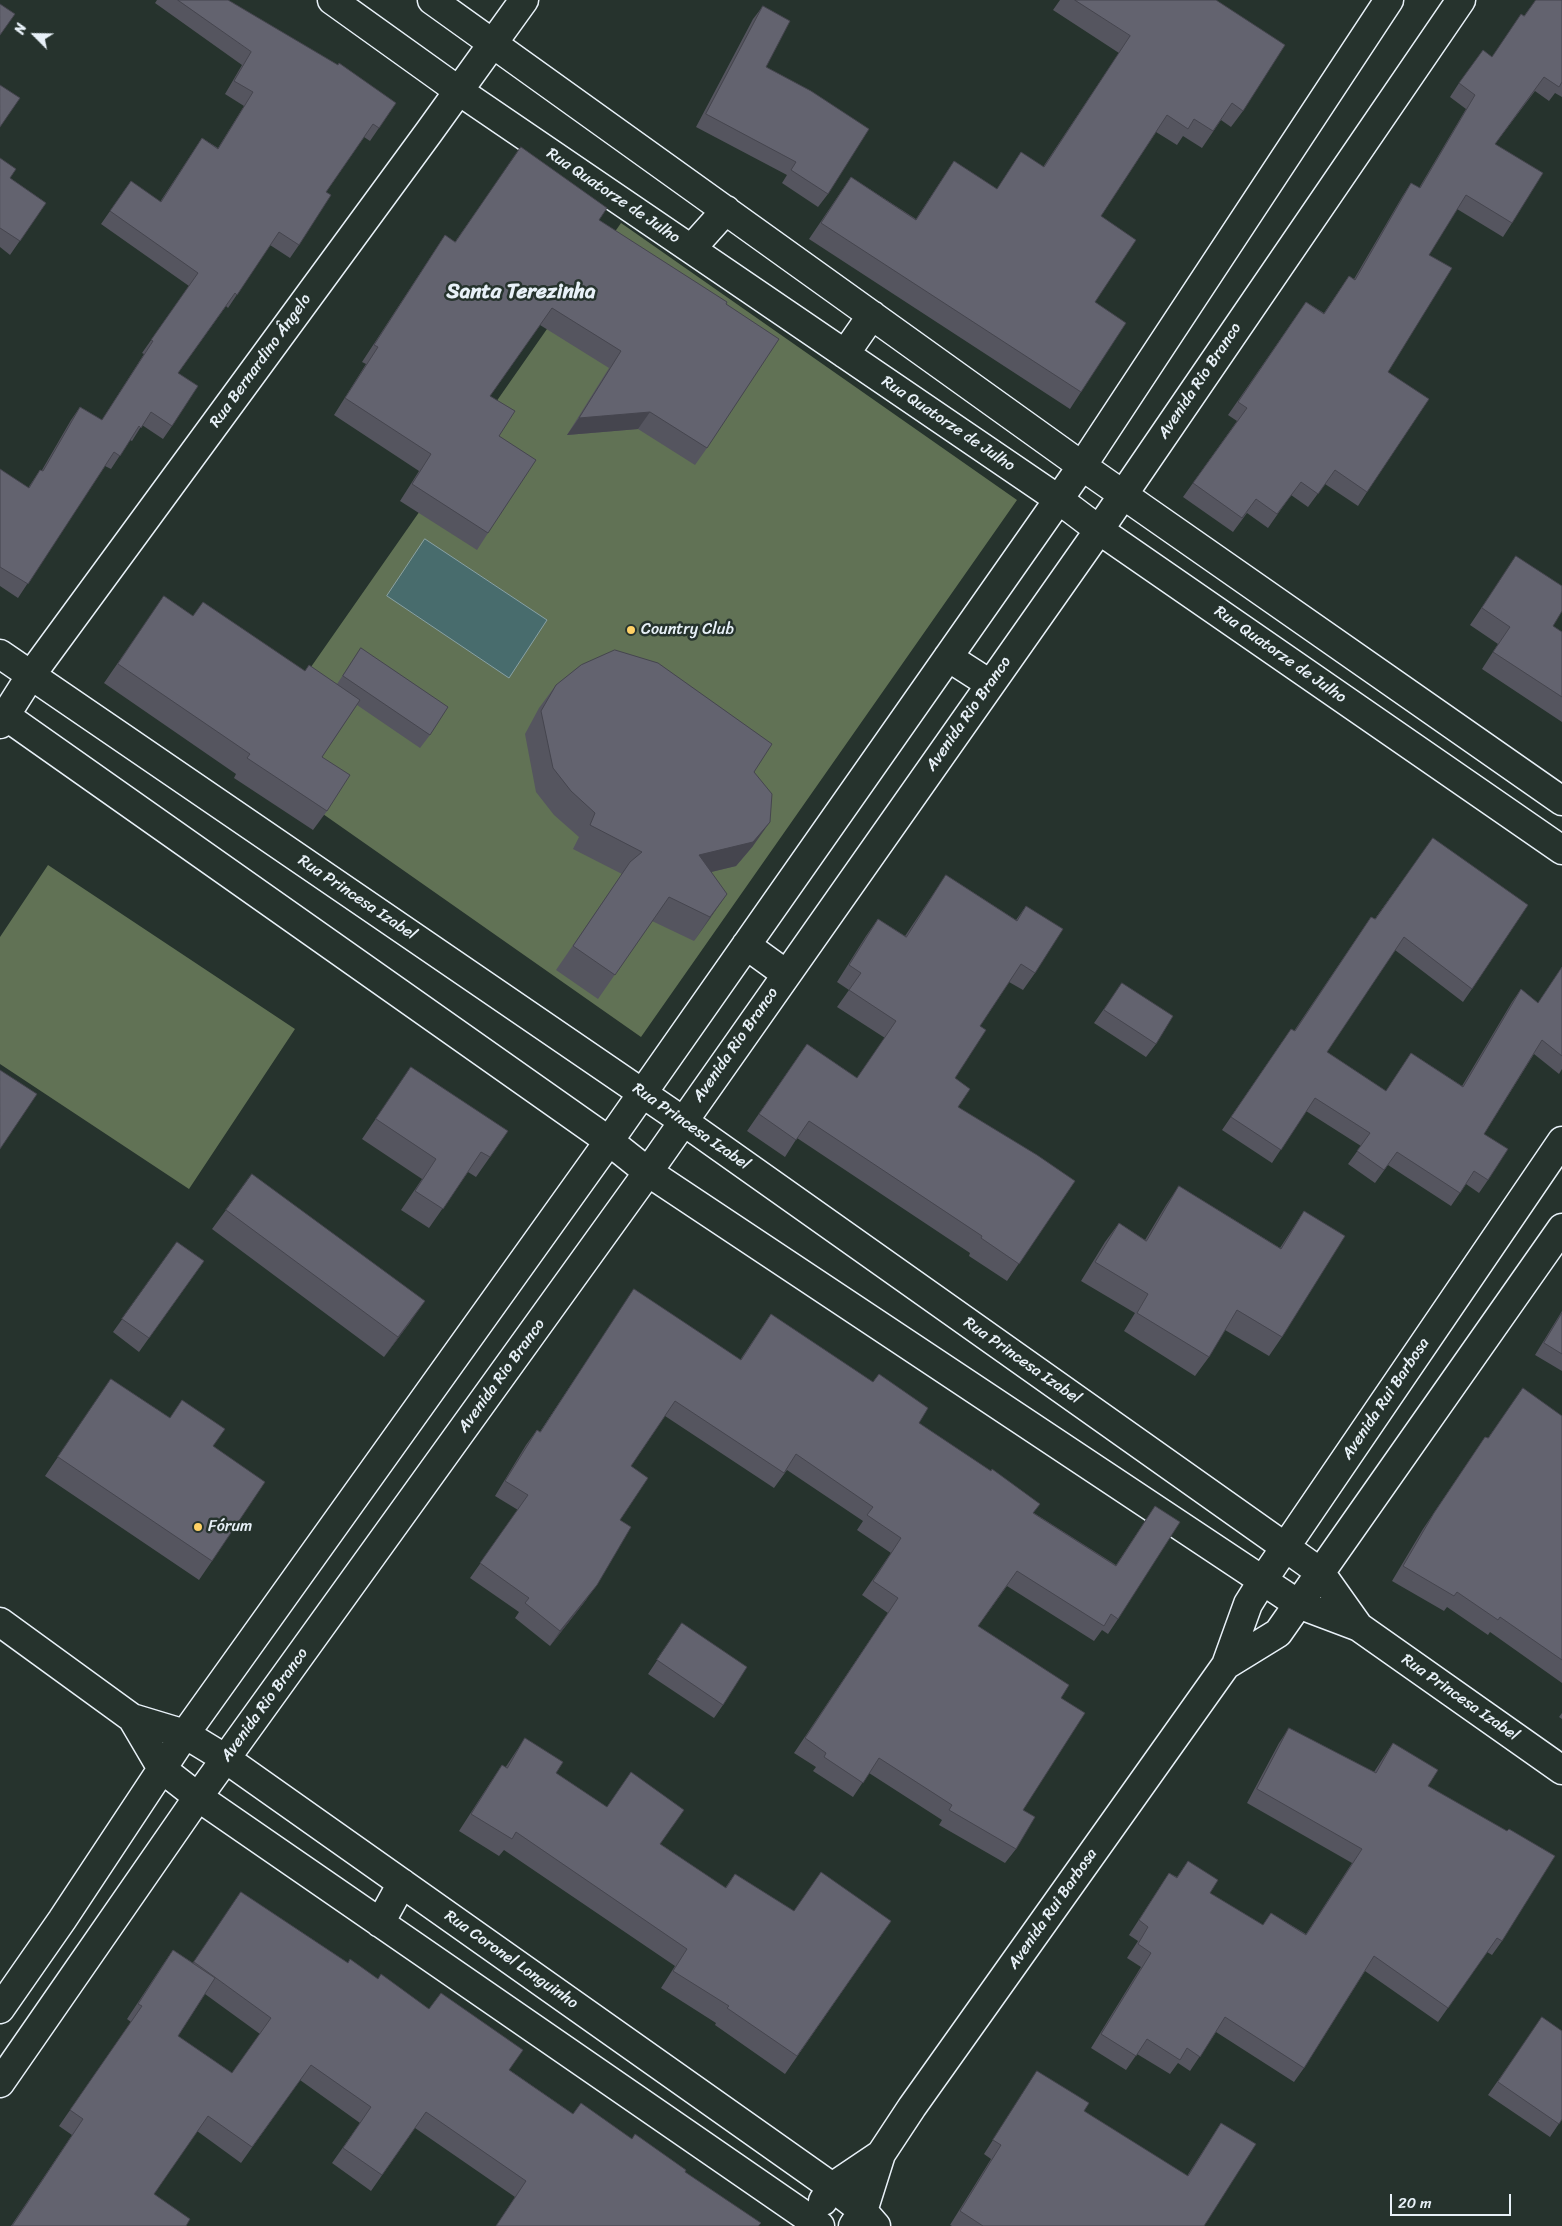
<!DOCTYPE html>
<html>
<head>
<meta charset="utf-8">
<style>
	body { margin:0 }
	#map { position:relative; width:1562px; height:2226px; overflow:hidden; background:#26332d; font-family:Sriracha,sans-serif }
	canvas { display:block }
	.north { position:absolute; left:10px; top:10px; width:50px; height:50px; -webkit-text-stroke:4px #26332d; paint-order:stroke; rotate:293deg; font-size:14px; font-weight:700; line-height:20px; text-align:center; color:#e8f1f8 }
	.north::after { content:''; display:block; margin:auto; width:18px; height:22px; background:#e8f1f8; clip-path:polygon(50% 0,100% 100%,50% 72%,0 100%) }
	.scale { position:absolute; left:1390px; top:2194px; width:121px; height:22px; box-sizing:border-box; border:2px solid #e8f1f8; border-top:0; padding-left:6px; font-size:15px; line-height:18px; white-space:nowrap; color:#e8f1f8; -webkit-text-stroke:4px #26332d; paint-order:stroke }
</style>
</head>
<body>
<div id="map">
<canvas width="1562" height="2226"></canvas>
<div class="north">N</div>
<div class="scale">20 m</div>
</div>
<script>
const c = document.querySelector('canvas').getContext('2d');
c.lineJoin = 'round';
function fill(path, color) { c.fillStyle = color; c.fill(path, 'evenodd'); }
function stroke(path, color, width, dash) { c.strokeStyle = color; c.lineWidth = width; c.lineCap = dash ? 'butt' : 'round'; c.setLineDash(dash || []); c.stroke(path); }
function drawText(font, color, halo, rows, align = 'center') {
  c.font = font + ' Sriracha,sans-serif'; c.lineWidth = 5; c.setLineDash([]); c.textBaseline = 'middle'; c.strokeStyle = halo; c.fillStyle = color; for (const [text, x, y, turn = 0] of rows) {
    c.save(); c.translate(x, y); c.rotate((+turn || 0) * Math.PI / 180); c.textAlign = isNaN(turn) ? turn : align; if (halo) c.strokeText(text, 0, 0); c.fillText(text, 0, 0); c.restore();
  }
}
const green = new Path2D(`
	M621,223L1017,500L641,1037L246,760Z
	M48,865L295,1029L189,1189L0,1064V937Z`);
const water = new Path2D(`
	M425,539L547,620L509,678L387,596Z`);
const minor = new Path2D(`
	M332,0L459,91L1058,499L1099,530L1562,850
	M432,0L1082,466L1562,801
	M691,249L726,210
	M845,354L872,315
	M0,654L683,1121L1285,1547L1320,1572L1359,1627
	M948,657L990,684
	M0,712L609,1141L648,1172L1298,1604L1359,1627L1562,1770
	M0,724L31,675L429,132L524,0
	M746,945L786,974
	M0,1622L132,1718L185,1734L226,1759L832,2187L863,2211L876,2226
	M1226,1665L1278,1633L1562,1228
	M132,1718L162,1769L198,1797L820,2226
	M380,1923L402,1883
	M0,2009L62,1920L185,1734L609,1141L1082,466L1389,0
	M0,2083L198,1797L648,1172L1099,530L1461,0
	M823,2201L832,2187L881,2154
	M853,2226L863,2211L881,2154L912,2107L1226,1665L1248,1604L1263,1580L1562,1141`);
const wall = new Path2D(`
	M157,0H228L396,103L370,141L364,137L326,192L299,245L290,258L270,245L228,308L226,306L178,373L172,426L163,439L142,425L132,441L130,440L111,469L105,466L18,598L0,586V469L28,488L40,470H42L71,420L80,407L102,420L144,354L142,353L189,286L101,224L131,181L160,202L202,138L218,148L244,106L225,94L242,65L155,3Z
	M1060,0H1216L1243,111L1231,127L1221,120L1202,148L1183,136L1177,145L1156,132L1101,216L1095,302L1081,392L1070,409L809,239L851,177L916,219L954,161L997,189L1021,152L1043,167L1119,53L1053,10Z
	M1562,0V97L1555,93L1549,101L1535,91L1495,144L1512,223L1503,237L1457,209L1429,255L1388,372L1367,492L1358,506L1325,484L1308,507L1291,495L1268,528L1247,513L1233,532L1183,497L1237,421L1228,415L1306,302L1324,313L1349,276L1354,279L1402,197L1411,183L1419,188L1466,109L1450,97L1459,83L1492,57L1524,16Z
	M763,6L766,67L828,194L818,207L782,183L787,175L696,127L753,19Z
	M0,158L10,178L46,203L10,255L0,247Z
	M599,220L726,304L707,448L695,465L638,429L567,435L609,368L540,325L490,396L499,436L488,533L477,550L400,501L419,471L334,415L366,364L362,362L445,235L455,242Z
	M1516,556L1553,626L1562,632V722L1482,669L1498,644L1470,625Z
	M164,596L193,616L305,671L337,684L361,648L430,735L420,748L357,705L322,757L327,811L313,830L234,778L236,774L104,683Z
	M556,685L754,772L753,846L736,866L711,872V917L694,941L652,921L598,999L556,970L622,874L573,849L579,837L554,815L536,792L525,734L539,708Z
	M1433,838L1472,989L1463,1002L1395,950L1327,1052L1386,1091L1411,1053L1462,1086L1512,1002L1521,989L1538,1003L1562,967V1069L1559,1074L1534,1054L1484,1134L1488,1180L1479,1193L1466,1184L1451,1206L1388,1165L1375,1183L1348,1164L1361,1146L1306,1111L1272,1163L1222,1130L1282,1042L1294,1031L1371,917L1375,919Z
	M946,875L1016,920L1026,906L1035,973L1023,990L1009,982L980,1026L955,1078L958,1107L1075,1181L1007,1281L969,1256L970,1253L797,1138L785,1157L747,1131L807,1044L857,1078L885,1038L837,1007L849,990L837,982L866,936L878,919L905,936Z
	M1122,983L1156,1044L1146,1057L1094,1023Z
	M411,1067L490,1157L476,1177L468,1172L429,1228L401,1210L422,1179L362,1139Z
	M1179,1186L1280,1248L1304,1211L1282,1337L1269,1356L1225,1330L1209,1357L1195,1376L1124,1331L1135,1313L1081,1281L1105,1242L1119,1223L1145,1240L1166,1205Z
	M226,1210L411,1321L384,1357L212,1229Z
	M177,1242L204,1261L139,1352L113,1332Z
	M634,1289L740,1360L771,1314L919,1423L1034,1513L1116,1565L1155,1506L1118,1619L1108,1634L1102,1630L1094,1641L1007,1586L978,1626L1061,1698L1023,1810L1016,1849L1005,1863L939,1825L942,1820L869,1773L853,1797L813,1771L816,1767L794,1753L888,1613L862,1595L891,1553L857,1530L863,1521L787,1470L774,1488L665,1416L631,1466L620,1520L586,1600L550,1646L515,1618L519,1612L470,1578L518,1510L495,1496L526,1445L537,1430L540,1432Z
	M1562,1311V1371L1535,1355Z
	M111,1379L170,1418L182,1400L213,1446L212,1561L199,1580L45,1476Z
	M1562,1416V1683L1490,1632L1488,1635L1447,1607L1444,1611L1392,1581L1423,1529L1485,1437L1488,1438Z
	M682,1623L723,1705L714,1718L648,1674Z
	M1562,1713V1719L1559,1717Z
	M1289,1728L1374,1772L1383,1758L1393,1743L1428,1786L1502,1941L1492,1955L1487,1952L1438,2022L1365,1971L1304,2068L1294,2082L1216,2032L1190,2071L1178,2063L1170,2074L1137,2054L1126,2070L1091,2048L1141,1967L1127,1958L1138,1941L1129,1935L1169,1873L1177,1877L1188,1861L1210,1893L1263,1925L1271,1913L1306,1934L1352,1863L1247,1803L1279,1743Z
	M525,1738L556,1773L725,1888L735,1874L794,1911L891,1921L785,2074L715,2025L716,2023L661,1988L675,1966L504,1850L499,1856L459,1831L490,1783L502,1765L505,1768Z
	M241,1892L348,1963L378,1979L573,2114L632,2139L685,2172L758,2226H496L515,2197L415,2128L371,2191L332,2163L360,2123L300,2080L241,2163L197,2131L154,2194L186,2226H11L72,2135L59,2126L131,2022L127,2019L162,1966L173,1950L193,1963ZM205,1994L260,2034L232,2073L178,2036Z
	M1542,2017L1562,2119L1550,2137L1488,2095Z
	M1037,2071L1084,2111L1187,2176L1221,2123L1204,2226H952L950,2225L991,2159L984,2154L1028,2085Z`);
const shadedWall = new Path2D(`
	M650,412L638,429L567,435L579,418Z
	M770,822L753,846L736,866L682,879L699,855Z
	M727,894L711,917L694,941L710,917Z
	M425,1301L411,1321L384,1357L398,1337Z
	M597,1585L586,1600L550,1646L560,1631Z`);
const building = new Path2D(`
	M178,0H228L338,65L339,63L396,103L379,128L373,124L326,192L331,195L299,245L279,232L237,295L235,293L178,373L198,386L172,426L151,412L141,428L139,426L120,456L114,452L28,584L0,567V469L29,488L40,470L43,471L80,407L102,420L153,341L151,340L198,273L110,211L131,181L161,202L202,138L218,149L253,92L234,81L251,52Z
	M1075,0H1216L1285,45L1243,111L1232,103L1213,131L1194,119L1188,129L1167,115L1101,216L1136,240L1095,302L1126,323L1081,392L821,223L851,177L916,220L954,161L997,189L1021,152L1044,167L1130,36Z
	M1536,0H1562V82L1559,87L1544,77L1495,144L1543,173L1512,223L1466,195L1429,255L1452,268L1388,372L1429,399L1367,492L1335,470L1318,494L1301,482L1277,514L1256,499L1242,518L1193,483L1247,408L1238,402L1306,302L1324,314L1349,276L1355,280L1411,183L1420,188L1475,95L1459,83L1483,50L1492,57L1521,14L1524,16Z
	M0,4L15,14L0,35Z
	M763,6L790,21L766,67L811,91L869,129L828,194L791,170L796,162L706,114Z
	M0,85L20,98L0,127Z
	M521,147L607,208L599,220L727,302L726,304L779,339L707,448L650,412L579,418L621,351L552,308L490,396L515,411L499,436L536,460L488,533L412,484L431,454L345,398L378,347L374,345L445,235L455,242Z
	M0,158L16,169L10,178L46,203L20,241L0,228Z
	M1516,556L1562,586V611L1553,626L1562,632V697L1493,652L1510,627L1482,608Z
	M164,596L193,616L203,602L305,671L309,665L360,700L322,757L350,775L327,811L247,758L250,754L118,664Z
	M361,648L448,707L430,735L343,676Z
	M615,650L658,663L772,744L754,772L772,794L770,822L753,842L699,855L727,894L710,917L669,897L615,975L573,946L630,862L642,852L590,825L595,813L571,791L553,768L541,711L556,685L581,665Z
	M1433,838L1528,905L1472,989L1404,937L1327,1052L1386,1091L1411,1053L1463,1087L1521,989L1538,1003L1562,967V1056L1542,1040L1484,1134L1508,1149L1488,1180L1474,1171L1460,1193L1397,1152L1384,1170L1357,1151L1370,1133L1315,1098L1281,1150L1231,1117L1291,1029L1295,1031L1371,917L1375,919Z
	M946,875L1017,921L1026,906L1063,929L1035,973L1021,964L980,1026L986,1030L955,1078L970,1089L958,1107L1037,1155L1075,1181L1019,1264L981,1238L982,1236L809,1121L796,1140L759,1114L807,1044L857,1078L896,1021L849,990L861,973L849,965L878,919L906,937Z
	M1122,983L1173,1016L1156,1044L1104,1010Z
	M411,1067L508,1131L490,1157L481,1152L443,1209L415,1191L436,1159L376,1119Z
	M0,1070L37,1094L0,1149Z
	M252,1174L425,1301L398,1337L226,1210Z
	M1179,1186L1281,1249L1304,1211L1345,1236L1282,1337L1237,1310L1209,1357L1137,1313L1148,1294L1095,1262L1119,1223L1146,1241Z
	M177,1242L204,1261L149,1338L122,1319Z
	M634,1289L741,1360L771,1314L873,1382L879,1374L928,1408L919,1423L991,1471L992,1469L1040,1504L1033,1513L1116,1566L1155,1506L1180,1522L1118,1619L1111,1614L1104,1626L1017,1571L978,1626L1069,1685L1061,1698L1085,1713L1023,1810L1035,1817L1016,1849L949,1810L952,1805L879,1758L863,1783L824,1757L826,1753L805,1738L898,1598L873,1581L901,1538L867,1515L873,1507L796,1454L784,1473L675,1401L631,1466L648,1478L620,1520L631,1527L597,1585L560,1631L525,1603L529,1598L480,1563L528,1495L505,1481L537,1430L540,1432Z
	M1562,1313V1354L1544,1343Z
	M111,1379L170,1418L182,1400L225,1429L213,1446L265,1482L212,1561L58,1457Z
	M1523,1388L1562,1416V1660L1500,1617L1498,1620L1457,1592L1454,1596L1403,1566L1434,1513L1485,1437L1488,1438Z
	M682,1623L747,1667L723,1705L657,1660Z
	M1289,1728L1376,1773L1393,1743L1438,1770L1428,1786L1507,1831L1509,1829L1555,1856L1502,1941L1497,1938L1448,2008L1374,1956L1304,2068L1225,2017L1200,2057L1187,2048L1180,2060L1147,2039L1136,2056L1101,2034L1151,1953L1138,1944L1148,1927L1139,1920L1169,1873L1177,1878L1188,1861L1218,1880L1210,1893L1263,1925L1271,1913L1306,1935L1362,1849L1257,1789Z
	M525,1738L563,1762L556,1773L607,1807L631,1772L684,1810L660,1844L726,1888L735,1874L794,1911L821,1872L891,1921L797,2056L727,2008L729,2006L673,1971L687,1949L516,1832L512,1839L471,1814L502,1765L507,1768Z
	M241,1892L348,1963L350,1959L378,1979L381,1974L429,2009L441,1993L523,2050L509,2070L573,2114L581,2103L632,2139L635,2134L686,2170L685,2172L761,2223L758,2226H496L526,2181L426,2112L382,2175L343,2148L371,2107L311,2065L252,2147L208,2116L154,2194L190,2219L186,2226H12L83,2119L70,2110L142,2006L138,2004L173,1950L215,1978L178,2036L232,2073L271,2018L194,1962Z
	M1542,2017L1562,2031V2119L1559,2124L1498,2082Z
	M1037,2071L1089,2103L1084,2111L1188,2176L1221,2123L1256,2144L1204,2226H983L960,2211L1001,2145L993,2140Z`);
const markers = [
	[631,630,5,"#ffd166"],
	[198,1527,5,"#ffd166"]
];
const streetNames = [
	["Rua Quatorze de Julho",613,196,34],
	["Rua Bernardino Ângelo",261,361,-54],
	["Avenida Rio Branco",1200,381,-56],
	["Rua Quatorze de Julho",948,424,34],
	["Rua Quatorze de Julho",1280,655,35],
	["Avenida Rio Branco",969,714,-55],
	["Rua Princesa Izabel",357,898,34],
	["Avenida Rio Branco",736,1045,-55],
	["Rua Princesa Izabel",691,1127,35],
	["Rua Princesa Izabel",1022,1361,35],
	["Avenida Rio Branco",502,1376,-54],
	["Avenida Rui Barbosa",1386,1399,-56],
	["Rua Princesa Izabel",1460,1698,35],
	["Avenida Rio Branco",265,1705,-54],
	["Avenida Rui Barbosa",1053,1909,-55],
	["Rua Coronel Longuinho",511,1960,35]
];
const poiNames = [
	["Country Club",641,630],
	["Fórum",208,1527]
];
const districtNames = [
	["Santa Terezinha",521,293]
];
fill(green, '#617255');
fill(water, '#486c6d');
stroke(water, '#88a1a5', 1);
stroke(minor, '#e8f1f8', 31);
stroke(minor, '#26332d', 28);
fill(wall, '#55555f');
fill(shadedWall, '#45454e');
fill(building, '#63636f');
stroke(building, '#45454e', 1);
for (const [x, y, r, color] of markers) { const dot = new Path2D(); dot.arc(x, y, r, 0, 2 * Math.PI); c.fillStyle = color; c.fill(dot); stroke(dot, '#26332d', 2); }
drawText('16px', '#e8f1f8', '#26332d', streetNames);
drawText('16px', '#e8f1f8', '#26332d', poiNames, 'left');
drawText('bold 21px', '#e8f1f8', '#26332d', districtNames);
</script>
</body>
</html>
